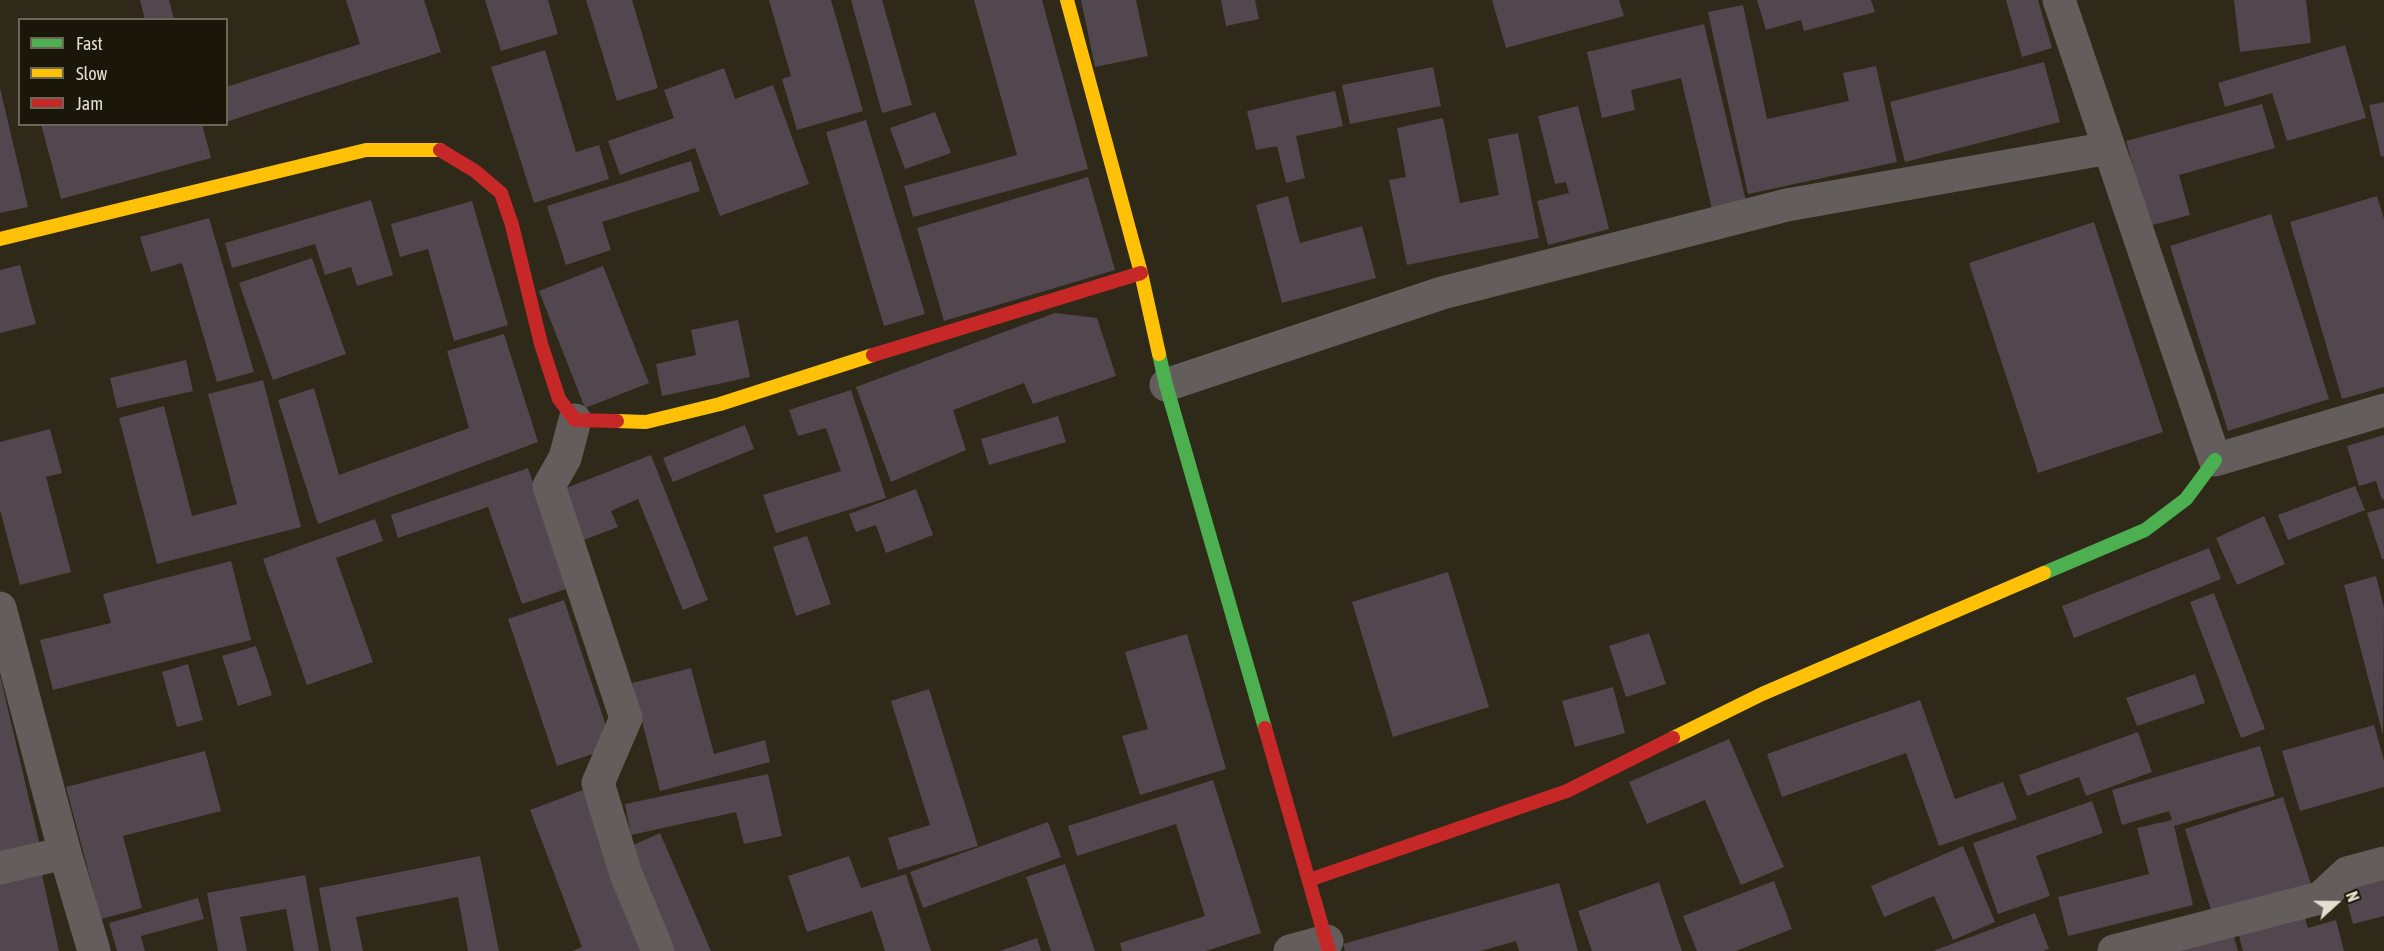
<!DOCTYPE html>
<html>
<head>
<meta charset="utf-8">
<style>
	body { margin:0 }
	#map { position:relative; width:2384px; height:951px; overflow:hidden; background:#2e2918; font-family:"Asap Condensed",sans-serif }
	canvas { display:block }
	.legend { position:absolute; left:18px; top:18px; width:210px; height:108px; box-sizing:border-box; background:#1a170a; border:2px solid #6a6758; margin:0; padding:8px 10px; list-style:none; font-size:18px; color:#e3dfce }
	.legend li { display:flex; align-items:center; gap:12px; height:30px }
	.legend b { width:30px; border:2px solid #6a6758 }
	.north { position:absolute; left:2306px; top:873px; width:60px; height:60px; -webkit-text-stroke:4px #1a170a; paint-order:stroke; rotate:69deg; font-size:16px; font-weight:700; line-height:24px; text-align:center; color:#e3dfce }
	.north::after { content:''; display:block; margin:auto; width:21px; height:27px; background:#e3dfce; clip-path:polygon(50% 0,100% 100%,50% 72%,0 100%) }
</style>
</head>
<body>
<div id="map">
<canvas width="2384" height="951"></canvas>
<ul class="legend">
<li><b style="height:8px;background:#4caf50"></b>Fast</li>
<li><b style="height:8px;background:#ffc107"></b>Slow</li>
<li><b style="height:8px;background:#c62828"></b>Jam</li>
</ul>
<div class="north">N</div>
</div>
<script>
const c = document.querySelector('canvas').getContext('2d');
c.lineJoin = 'round';
function fill(path, color) { c.fillStyle = color; c.fill(path, 'evenodd'); }
function stroke(path, color, width, dash) { c.strokeStyle = color; c.lineWidth = width; c.lineCap = dash ? 'butt' : 'round'; c.setLineDash(dash || []); c.stroke(path); }
const building = new Path2D(`
	M140,0H169L174,20H145Z
	M346,0H424L441,52L226,122V87L360,44Z
	M485,0H548L558,34L501,51Z
	M586,0H632L658,88L617,101Z
	M769,0H831L863,111L797,130L782,79L791,76Z
	M851,0H882L912,105L882,113Z
	M974,0H1042L1088,169L913,217L904,186L1017,155Z
	M1081,0H1136L1148,56L1095,67Z
	M1221,0H1255L1259,19L1226,26Z
	M1492,0H1619L1624,16L1506,48Z
	M1757,0H1871L1875,12L1804,31L1801,20L1766,30Z
	M2006,0H2038L2052,48L2022,57Z
	M2234,0H2306L2311,43L2240,52Z
	M1743,5L1767,119L1849,101L1843,73L1876,66L1897,162L1748,194L1708,12Z
	M1704,24L1746,201L1712,209L1681,78L1631,90L1635,110L1602,118L1587,52Z
	M2345,45L2366,118L2287,141L2272,93L2225,107L2218,83Z
	M545,50L576,152L599,145L609,179L534,203L491,67Z
	M2044,62L2060,122L1905,162L1890,102Z
	M1433,67L1441,106L1350,124L1342,85Z
	M724,68L735,99L773,85L809,184L720,216L695,148L620,175L608,141L674,118L664,90Z
	M0,88L28,207L0,213Z
	M1335,91L1343,126L1296,136L1305,178L1286,183L1277,146L1256,150L1247,111Z
	M2384,102V156L2381,157L2369,105Z
	M2262,104L2275,148L2179,175L2190,215L2149,226L2126,141Z
	M1578,106L1609,229L1548,245L1537,201L1569,193L1566,182L1555,184L1538,116Z
	M935,112L951,153L905,169L890,128Z
	M1443,118L1460,203L1499,195L1488,139L1518,133L1539,238L1407,265L1389,180L1406,177L1397,128Z
	M866,120L925,314L884,326L826,132Z
	M41,124H202L211,158L61,199Z
	M691,161L700,191L602,222L611,250L566,265L547,206Z
	M1088,177L1115,270L944,321L917,228Z
	M1288,196L1300,243L1362,226L1376,278L1282,303L1256,205Z
	M2377,196L2384,219V387L2342,399L2290,222Z
	M371,200L393,275L357,286L351,267L325,275L315,244L232,268L225,243Z
	M472,201L508,325L454,341L428,249L400,257L391,224Z
	M2271,214L2329,399L2228,431L2170,246Z
	M209,218L254,372L217,382L182,263L151,272L140,237Z
	M2094,222L2163,432L2038,473L1969,263Z
	M312,258L346,354L273,380L239,283Z
	M20,265L36,324L0,333V270Z
	M603,266L649,383L585,408L539,291Z
	M1055,313L1097,318L1116,376L1033,404L1024,383L953,410L966,450L891,482L856,387Z
	M738,320L750,377L662,396L656,364L696,355L691,330Z
	M504,334L538,442L318,524L278,400L314,388L339,475L469,428L447,351Z
	M186,360L193,391L117,408L110,378Z
	M263,380L301,527L157,564L119,418L164,406L192,516L237,504L208,394Z
	M851,390L886,498L776,533L763,495L841,471L826,428L798,436L789,410Z
	M1058,416L1066,442L989,465L981,439Z
	M745,425L754,449L673,482L663,458Z
	M50,429L62,473L46,477L71,572L20,585L0,510V442Z
	M2384,435V499L2382,500L2376,481L2359,486L2347,446Z
	M651,455L708,600L683,610L638,499L611,511L618,527L581,541L561,490Z
	M528,468L569,588L522,604L488,507L398,538L391,515Z
	M2355,486L2365,510L2288,540L2278,515Z
	M916,489L933,535L886,553L876,525L856,532L849,514Z
	M2384,508V559H2382L2367,513Z
	M2264,516L2285,564L2237,585L2216,538Z
	M375,519L383,541L336,558L373,662L307,685L263,559Z
	M807,536L831,604L796,616L773,547Z
	M2209,548L2221,579L2074,638L2062,606Z
	M231,561L251,640L53,690L40,640L111,623L103,594Z
	M1448,572L1489,707L1393,737L1352,602Z
	M2376,576L2384,608L2383,735L2344,585Z
	M2214,593L2265,729L2241,738L2190,602Z
	M564,600L613,747L557,766L508,619Z
	M1649,633L1666,684L1626,697L1609,646Z
	M1187,634L1226,769L1140,795L1122,736L1148,729L1125,652Z
	M256,646L272,695L238,706L222,656Z
	M188,664L203,720L177,727L162,672Z
	M691,668L714,754L765,740L770,762L660,791L632,683Z
	M2195,674L2205,703L2137,726L2126,698Z
	M0,675L40,846L0,855Z
	M1613,687L1625,733L1575,747L1562,701Z
	M929,689L978,846L898,870L888,838L930,825L891,701Z
	M1920,700L1955,799L2003,782L2017,819L1939,846L1906,753L1782,797L1767,754Z
	M2374,725L2384,760V787L2300,811L2282,751Z
	M2138,732L2152,772L2086,796L2079,777L2027,796L2019,775Z
	M1729,739L1784,867L1741,885L1705,800L1647,824L1629,782Z
	M2260,746L2275,796L2174,826L2193,905L2068,936L2058,897L2149,874L2137,828L2172,820L2169,811L2122,825L2112,790Z
	M205,751L221,811L123,836L142,908L101,919L66,787Z
	M768,774L782,836L744,844L736,812L631,835L625,804Z
	M1213,780L1261,933L1206,951H1122L1120,943L1205,916L1176,824L1077,856L1068,826Z
	M583,790L643,951H572L582,947L530,810Z
	M2283,797L2311,884L2213,916L2185,829Z
	M2092,801L2103,833L2036,856L2050,896L1998,914L1973,843Z
	M1048,822L1061,857L923,908L910,872Z
	M660,833L711,951H672L627,848Z
	M1963,846L1995,922L1953,940L1934,896L1884,917L1871,886Z
	M480,856L499,951H468L458,897L356,917L363,951H331L319,888Z
	M849,856L861,888L906,874L931,951H885L872,911L807,932L788,876Z
	M1065,864L1095,951H1051L1026,877Z
	M41,870L59,951H0V879Z
	M2384,873V916L2353,924L2342,884Z
	M305,875L319,951H294L286,909L240,917L247,951H218L207,893Z
	M1774,881L1792,929L1736,951H1697L1683,916Z
	M1659,882L1682,951H1592L1578,911Z
	M1559,883L1578,951H1519L1516,941L1481,951H1345L1343,944Z
	M198,898L204,919L141,936L145,951H117L109,923Z
	M2035,913L2049,949L2043,951H1933Z
	M2304,915L2308,928L2336,920L2344,951H2243L2238,932Z
	M2233,933L2238,951H2170Z
	M1037,938L1041,951H1000Z`);
const street = new Path2D(`
	M2059,0L2215,460L2384,410
	M1166,385L1442,293L1787,205L2109,148
	M575,420L565,458L549,486L626,718L598,783L626,874L658,951
	M0,608L65,853L94,951
	M0,868L65,853
	M1290,951L1327,941
	M2114,951L2320,898L2347,873L2384,863`);
const fast = new Path2D(`
	M1159,354L1166,385L1265,728
	M2044,573L2145,530L2186,499L2215,460`);
const slow = new Path2D(`
	M1067,0L1141,273L1159,354
	M0,239L366,150H440
	M617,421L646,422L720,404L873,355
	M1673,738L1762,694L2044,573`);
const jam = new Path2D(`
	M440,150L475,171L501,193L512,225L541,344L559,399L575,420L617,421
	M873,355L1141,273
	M1265,728L1329,951
	M1309,880L1567,791L1673,738`);
fill(building, '#52474f');
stroke(street, '#635d5c', 33);
stroke(fast, '#4caf50', 14);
stroke(slow, '#ffc107', 14);
stroke(jam, '#c62828', 14);
</script>
</body>
</html>
